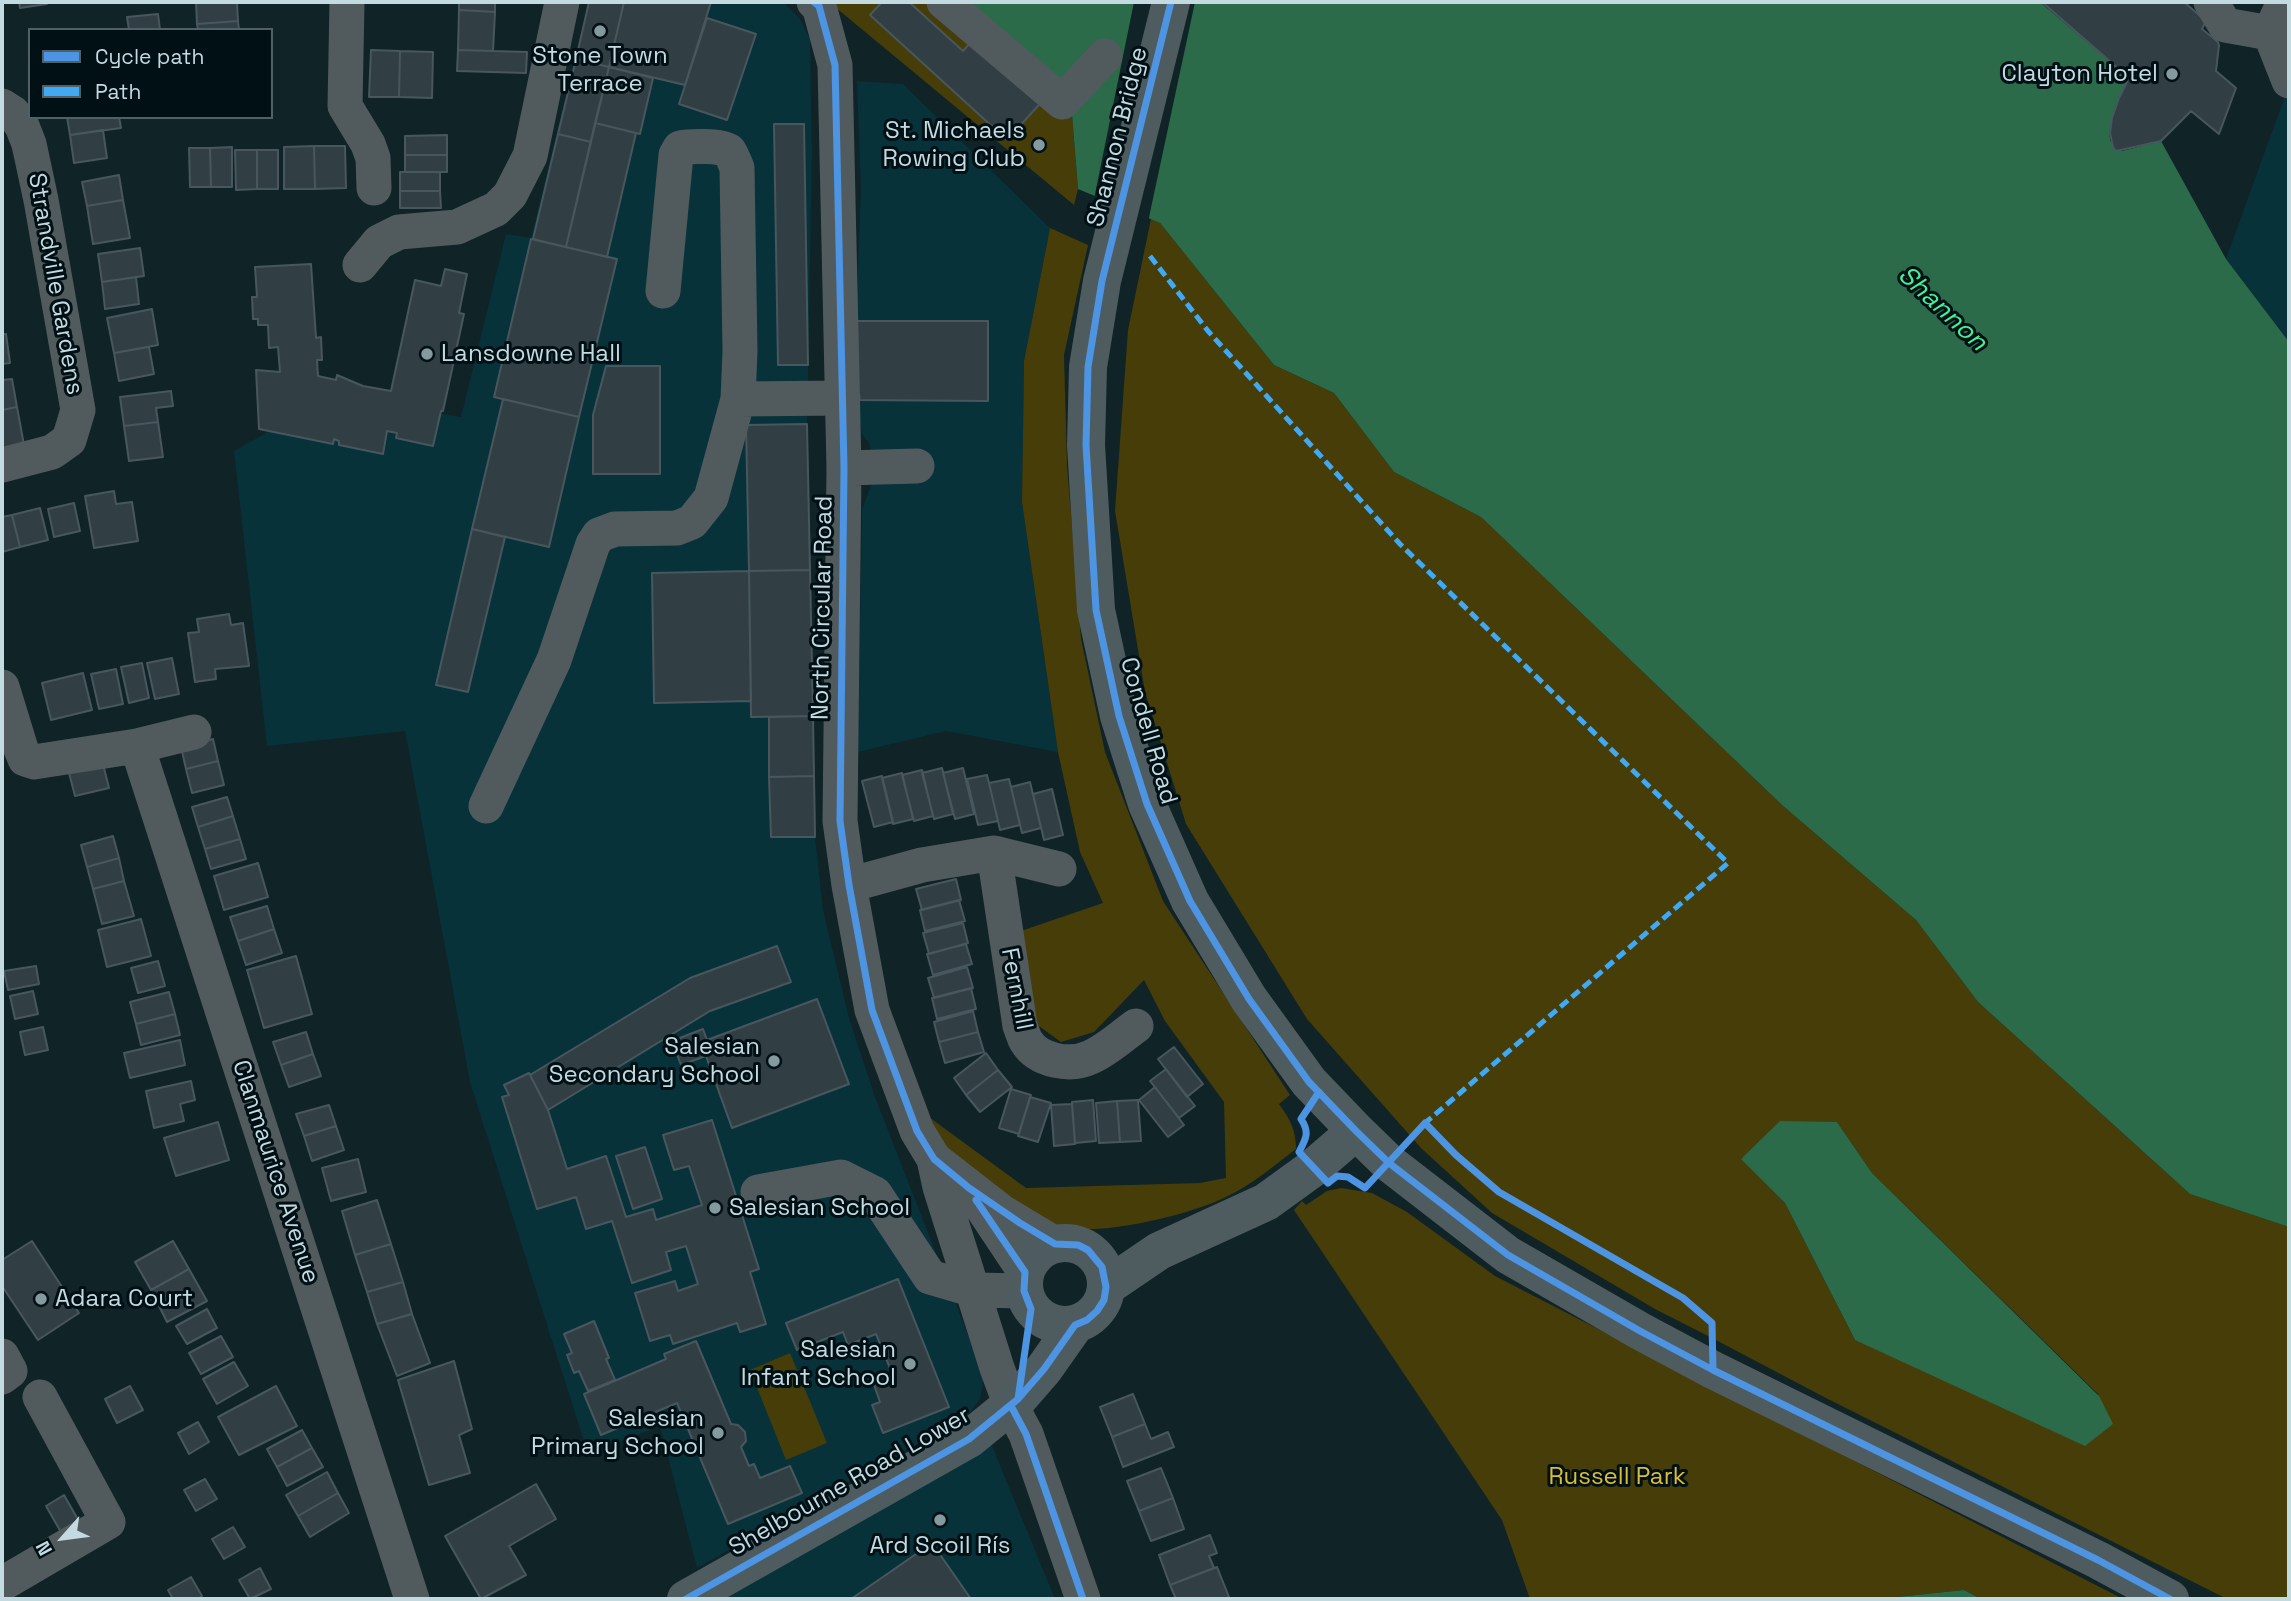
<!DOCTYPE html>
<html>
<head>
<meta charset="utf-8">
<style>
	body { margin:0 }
	#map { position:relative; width:2291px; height:1601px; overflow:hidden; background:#102327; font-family:"Space Grotesk",sans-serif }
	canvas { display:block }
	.frame { position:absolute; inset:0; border:4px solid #c3dae0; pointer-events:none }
	.legend { position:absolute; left:28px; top:28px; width:245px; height:91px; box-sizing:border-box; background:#011014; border:2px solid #4f6166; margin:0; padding:9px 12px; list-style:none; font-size:21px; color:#c3dae0 }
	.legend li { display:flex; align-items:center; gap:14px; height:35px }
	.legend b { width:35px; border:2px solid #4f6166 }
	.north { position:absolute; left:28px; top:1503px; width:70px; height:70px; -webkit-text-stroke:5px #011014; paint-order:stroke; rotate:242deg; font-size:19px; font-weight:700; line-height:28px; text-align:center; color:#c3dae0 }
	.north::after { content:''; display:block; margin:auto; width:24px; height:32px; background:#c3dae0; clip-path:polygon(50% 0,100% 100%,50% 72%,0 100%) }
</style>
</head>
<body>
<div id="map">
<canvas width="2291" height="1601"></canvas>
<div class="frame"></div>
<ul class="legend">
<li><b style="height:9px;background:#4d94e3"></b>Cycle path</li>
<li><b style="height:9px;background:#3fa9f5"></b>Path</li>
</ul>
<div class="north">N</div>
</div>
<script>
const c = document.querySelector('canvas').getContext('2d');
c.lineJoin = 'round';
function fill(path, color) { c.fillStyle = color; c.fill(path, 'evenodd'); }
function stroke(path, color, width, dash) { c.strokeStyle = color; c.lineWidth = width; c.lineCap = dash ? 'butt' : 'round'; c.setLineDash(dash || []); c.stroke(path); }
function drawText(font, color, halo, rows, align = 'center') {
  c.font = font + ' "Space Grotesk",sans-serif'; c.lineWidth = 6; c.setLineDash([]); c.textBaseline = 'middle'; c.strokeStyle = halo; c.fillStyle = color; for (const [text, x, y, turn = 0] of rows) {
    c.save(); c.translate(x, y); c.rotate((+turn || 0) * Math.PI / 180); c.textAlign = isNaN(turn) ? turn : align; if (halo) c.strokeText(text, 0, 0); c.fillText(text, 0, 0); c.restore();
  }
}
const built = new Path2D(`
	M589,2H783L800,19L810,39L812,153L807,424L815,837L823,910L849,1018L875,1097L984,1376L980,1399L968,1415L697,1568L660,1426L588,1454L470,1082L405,731L267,746L234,451L275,428L424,411L461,417L506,234L531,238Z
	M857,81L903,84L1050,228L1024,361L1022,502L1058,752L946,731L858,752L862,509L876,473L869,443L862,434L856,400V321L861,189Z
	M2289,85V342L2226,259Z
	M990,1441L1055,1599H723Z`);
const green = new Path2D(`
	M829,2H956L1071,102L1078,189L1074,205Z
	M1151,219L1160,223L1274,365L1334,393L1394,472L1481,517L1782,805L1916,920L1978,1002L2190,1194L2289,1227V1599H2227L1826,1398L1712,1338L1655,1309L1492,1213L1421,1148L1307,1019L1186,824L1145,692L1115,511L1128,330ZM1837,1122L1872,1173L2099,1395L1855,1340L1785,1203L1741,1158Z
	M1050,228L1088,245L1064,355L1067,465L1081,639L1105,752L1163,901L1290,1095L1279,1104C1290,1119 1296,1130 1296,1149C1275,1165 1254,1183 1230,1195C1192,1215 1111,1233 1068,1229C1061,1228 1054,1225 1047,1224L922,1133L911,1104L1026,1188L1200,1183L1226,1178L1224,1102L1165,1021L1144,980L1094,1032L1061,1042L1032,1021L1015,933L1103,903L1080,852L1058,752L1022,502L1024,361Z
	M1341,1188L1372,1193L1407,1212L1495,1276L2123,1599H1981L1964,1590L1878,1599H1530L1502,1520L1294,1210L1302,1201L1306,1205L1327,1191Z
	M790,1353L827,1443L786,1460L750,1370Z`);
const water = new Path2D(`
	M956,2H2040L2129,78C2122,92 2094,146 2122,151L2161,141L2226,259L2289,342V1227L2190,1194L1978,1002L1916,920L1782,805L1481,517L1394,472L1334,393L1274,365L1160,223L1078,189L1071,102Z
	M1780,1121L1837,1122L1872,1173L2099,1396L2113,1424L2085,1446L1855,1340L1785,1203L1741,1159Z
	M1964,1590L1981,1599H1878Z`);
const pier = new Path2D(`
	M1134,2H1195L1148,222L1094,199Z`);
const building = new Path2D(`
	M19,2H47V4L20,8Z
	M196,2H237L238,21L197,24Z
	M459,2H495V12L459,10Z
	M589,2H624L609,67L576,59Z
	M624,2H711L685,85L609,67Z
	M882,2H909L963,51L978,34L1047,96L1007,140L870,15Z
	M2042,2H2184L2206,21L2202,29L2218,42L2219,45L2216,71L2236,88L2219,134L2191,111L2161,141L2116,151L2113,147L2110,133L2112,118L2119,98L2129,78Z
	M459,10L495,12L493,51L458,50Z
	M158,14L160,30H129L127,17Z
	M707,18L756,34L727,120L679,104Z
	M238,21L239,30H198L197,24Z
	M371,50L400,51L399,97H369Z
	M458,50L527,52L526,73L457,71Z
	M400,51L433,52L432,98L399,97Z
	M576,59L609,67L591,142L558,134Z
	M609,67L653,78L640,134L595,123Z
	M67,117H119L121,128L70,135Z
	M595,123L636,133L607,257L566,247Z
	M774,124H804L808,365H778Z
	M103,130L107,158L74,163L70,135Z
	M558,134L591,142L566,247L533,239Z
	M447,135V155H405V136Z
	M314,146L315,189H284V147Z
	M314,146H345L346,188L315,189Z
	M232,147V187H211L210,148Z
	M189,148H210L211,187H190Z
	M235,150H257V189L236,190Z
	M257,150H278V189H257Z
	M405,155H447V172H405Z
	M400,172H440V191H400Z
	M119,175L123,200L87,206L82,182Z
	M400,191H440L441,208H400Z
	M123,200L130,238L93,244L87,206Z
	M531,239L617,259L579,417L494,397Z
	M140,248L144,276L102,282L98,254Z
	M311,264L316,338L321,337L322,360H317L318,376L336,380L337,375L363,386L391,391L415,280L441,286L445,269L467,274L459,313L464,314L443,411H441L433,446L396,438L397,433L387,431L383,454L339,445V441L334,439L333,444L259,429L256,370L280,372L278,347L269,348L268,325H258V319H253L252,297H257L255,267Z
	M136,277L139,304L105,309L102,282Z
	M152,309L158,345L114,353L107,318Z
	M856,321H988V401L856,400Z
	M2,334H6L10,363L2,364Z
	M149,347L154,374L119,381L114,353Z
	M606,366H660V474H593V415Z
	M12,379L17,407L2,410V380Z
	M171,391L173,406L156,408L158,422L124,426L120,397Z
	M503,399L579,417L549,547L472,529Z
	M17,407L24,445L2,449V410Z
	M158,422L163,457L129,461L124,426Z
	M807,424L810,570L749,571L746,425Z
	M114,491L116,504L132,502L138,541L94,548L85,496Z
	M74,503L80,531L54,537L48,509Z
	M40,508L48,540L20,547L12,515Z
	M12,515L20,547L2,552V517Z
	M472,529L505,537L468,692L436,685Z
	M810,570L813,716L751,717L749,571Z
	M749,571L751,701L654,703L652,573Z
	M229,614L231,625L243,623L249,666L215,669L216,679L195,682L188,633L199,632L197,619Z
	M172,658L179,694L155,699L147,663Z
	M142,663L149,698L129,703L121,667Z
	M116,669L123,704L99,709L91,674Z
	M83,673L92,710L51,720L42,683Z
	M813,716L814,776L769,777V717Z
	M213,739L218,761L186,769L181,747Z
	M218,761L224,785L192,793L186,769Z
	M103,764L109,788L75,796L69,773Z
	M942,768L953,814L934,819L922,773Z
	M963,768L974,814L955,819L943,773Z
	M922,770L933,816L914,821L902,775Z
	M902,773L913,819L893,824L882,778Z
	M987,775L998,821L978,825L967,779Z
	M814,776L815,837H771L769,777Z
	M882,776L893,822L874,827L862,781Z
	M1009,779L1020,825L1000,830L989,783Z
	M1030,782L1041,828L1022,833L1011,787Z
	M1052,789L1063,835L1044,840L1033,794Z
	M227,797L233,816L198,827L192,807Z
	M233,816L240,839L205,849L198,827Z
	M113,836L119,858L87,867L81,845Z
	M240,839L246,859L211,869L205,849Z
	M119,858L124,881L93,889L87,867Z
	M258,863L268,897L224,910L214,876Z
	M956,879L961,900L922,910L916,889Z
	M124,881L134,916L102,924L93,889Z
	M959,900L965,921L925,931L920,910Z
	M267,906L274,929L238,941L230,917Z
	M141,919L151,956L107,967L98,930Z
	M963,923L968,943L929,954L923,933Z
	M274,929L282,953L246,965L238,941Z
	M966,944L972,964L933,975L927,954Z
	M777,946L791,982L710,1011L548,1110L530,1075L690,978Z
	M296,956L312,1014L264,1028L247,970Z
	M158,961L165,986L138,993L131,968Z
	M36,966L39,984L8,990L4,971Z
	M967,967L973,988L934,998L928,978Z
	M971,988L976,1009L937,1019L932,998Z
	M33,991L38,1014L15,1019L10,996Z
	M169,992L175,1014L136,1024L130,1002Z
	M817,999L849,1084L732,1128L706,1056L681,1065L672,1041L703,1029L707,1040Z
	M973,1011L978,1032L939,1042L934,1022Z
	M175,1014L180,1035L141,1045L136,1024Z
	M43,1027L48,1050L25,1055L20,1032Z
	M306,1032L313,1054L281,1065L273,1042Z
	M978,1032L984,1052L945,1063L939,1042Z
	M180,1040L185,1065L130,1078L124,1053Z
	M1174,1047L1203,1084L1187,1097L1158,1059Z
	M986,1053L998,1070L966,1095L954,1078Z
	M313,1054L321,1076L289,1087L281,1065Z
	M1166,1069L1195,1106L1179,1118L1150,1081Z
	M998,1070L1012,1087L980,1112L966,1095Z
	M529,1073L548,1110L567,1169L606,1156L626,1217L653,1209L656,1220L702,1205L689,1166L674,1170L663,1135L712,1120L759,1269L750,1272L766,1324L740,1332L737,1323L673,1344L670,1335L650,1341L635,1293L675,1281L678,1291L698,1284L686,1246L666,1252L671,1270L632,1283L612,1221L586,1229L576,1197L537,1209L502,1097L509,1095L504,1085Z
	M191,1081L195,1100L180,1104L184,1121L154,1128L146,1091Z
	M1155,1087L1184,1125L1168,1137L1139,1100Z
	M1011,1089L1031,1095L1019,1134L999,1128Z
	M1030,1097L1051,1103L1038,1142L1018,1136Z
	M1093,1100L1096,1141L1075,1143L1072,1102Z
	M1138,1100L1141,1141L1120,1142L1117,1101Z
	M1117,1101L1120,1142L1099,1143L1096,1103Z
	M1072,1104L1075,1144L1054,1146L1051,1105Z
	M329,1105L336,1126L304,1136L296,1114Z
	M218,1122L229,1160L176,1176L164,1138Z
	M336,1126L344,1150L312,1161L304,1136Z
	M645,1147L662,1199L633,1209L616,1156Z
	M358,1159L366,1192L331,1201L322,1168Z
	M377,1200L391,1244L355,1255L342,1211Z
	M32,1241L79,1313L38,1340L2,1286V1260Z
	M173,1241L189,1269L151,1290L135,1262Z
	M391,1244L403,1282L367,1292L355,1255Z
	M189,1269L207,1301L167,1322L151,1290Z
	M898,1279L949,1407L883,1433L872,1405L880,1402L874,1385L894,1378L876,1334L848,1345L843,1332L797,1350L786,1323Z
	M403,1282L412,1314L377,1324L367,1292Z
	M207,1309L217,1328L187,1344L176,1326Z
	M412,1314L430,1363L397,1376L377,1324Z
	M594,1321L609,1358L606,1359L615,1380L588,1391L579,1371L574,1373L567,1355L572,1353L564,1334Z
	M221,1336L233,1357L201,1374L189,1353Z
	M696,1341L731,1424L738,1425L745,1432L746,1441L741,1447L749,1466L754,1464L760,1478L790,1466L802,1493L728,1524L677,1403L601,1435L584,1394L666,1359L664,1354Z
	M454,1361L472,1429L459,1435L470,1473L429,1485L398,1380Z
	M234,1362L248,1386L217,1404L203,1379Z
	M130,1386L143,1410L117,1423L105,1399Z
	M276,1386L297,1426L239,1455L218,1417Z
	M1133,1394L1145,1424L1112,1437L1100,1407Z
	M198,1422L209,1442L189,1454L178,1433Z
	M1145,1424L1151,1439L1168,1432L1174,1447L1123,1467L1112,1437Z
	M302,1430L312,1448L277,1467L267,1449Z
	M312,1448L323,1467L287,1486L277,1467Z
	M1161,1468L1173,1498L1139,1511L1127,1481Z
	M327,1472L338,1493L298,1516L286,1495Z
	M205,1479L217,1499L196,1511L184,1490Z
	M536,1484L556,1519L509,1546L526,1575L481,1599L445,1536Z
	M338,1493L349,1513L310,1537L298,1516Z
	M64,1495L84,1530L66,1541L46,1506Z
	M1173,1498L1184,1529L1151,1541L1139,1511Z
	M233,1527L245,1547L224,1559L212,1539Z
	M1210,1535L1217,1553L1209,1556L1214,1568L1170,1585L1159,1555Z
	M932,1543L971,1599H851Z
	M1217,1567L1229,1597L1224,1599H1176L1170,1585Z
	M260,1568L271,1589L250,1599L239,1580Z
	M191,1577L202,1596L197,1599H173L168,1590Z`);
const minor = new Path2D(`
	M347,2L345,106L368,144L373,158L374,188
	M814,2L819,6L835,65L844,468L840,821L849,885L872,1010L917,1131L934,1159L1002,1212L1055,1244
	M944,2L1062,102L1105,56
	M2211,2L2225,25L2270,33
	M2270,33L2289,81
	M2270,33L2284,2
	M2,106L13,113L22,126L29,144L41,200L78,410L69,440L52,452L2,465
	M360,265L379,242L399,232L457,227L496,209L510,195L530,156L562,2
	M738,399L843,398
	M844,468L917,466
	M2,687L21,749L25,759L34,762L137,746L194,732
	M137,746L412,1599
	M486,806L554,660L593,544L599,535L615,529L677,528L692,522L711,498L738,399L740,351L737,168C735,163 732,155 729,151C722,145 689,146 680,148L676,155L663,291
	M994,853L1020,1026C1022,1030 1023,1036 1026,1041C1038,1061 1070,1067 1091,1057C1107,1050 1122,1036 1136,1026
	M849,885L922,865L994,853L1059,869
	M934,1159L940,1187L997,1368L1011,1406L1026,1434L1083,1599
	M758,1192L841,1177L875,1194L930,1277L974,1290L1024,1291
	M979,1203L1025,1272
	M2,1356L10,1371L2,1377
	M2,1584L108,1522L40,1397`);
const major = new Path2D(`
	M1171,2L1102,281L1088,367L1086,445L1096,610L1119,716L1147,804L1190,901L1249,999L1309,1082L1356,1131L1389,1163L1508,1255L1640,1331L1713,1370L2098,1560L2170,1599
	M1024 1284a41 41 0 1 1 82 0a41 41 0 1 1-82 0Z
	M1106,1287L1159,1251L1266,1202L1313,1168L1356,1131
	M686,1599L969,1439L1018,1399L1044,1369L1075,1325`);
const quiet = new Path2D(`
	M1150,256L1208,331L1400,544L1728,863L1425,1123`);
const cycleway = new Path2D(`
	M1171,2L1102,281L1088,367L1086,445L1096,610L1119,716L1147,804L1190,901L1249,999L1309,1082L1356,1131L1389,1163L1508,1255L1640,1331L1713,1370L2098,1560L2170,1599
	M1319,1092L1301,1119C1310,1132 1306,1139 1299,1152L1328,1183L1337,1176L1348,1177L1365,1188L1425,1123L1456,1155L1499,1192L1683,1298L1712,1323L1713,1370
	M976,1200L1025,1272L1024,1291L1031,1309L1018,1399
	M1011,1406L1026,1434L1083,1599
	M686,1599L969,1439L1018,1399L1044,1369L1075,1325L1087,1320L1097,1311L1104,1300L1106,1287L1102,1267L1088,1250L1078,1245L1055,1244L1020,1223L969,1188L934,1159L917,1131L872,1010L849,885L840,821L844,468L835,65L819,6L814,2`);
const markers = [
	[600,31,7,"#849a9f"],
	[2172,74,7,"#849a9f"],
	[1039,145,7,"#849a9f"],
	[427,354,7,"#849a9f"],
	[774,1061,7,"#849a9f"],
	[715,1208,7,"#849a9f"],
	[41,1299,7,"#849a9f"],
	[910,1364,7,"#849a9f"],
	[718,1433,7,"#849a9f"],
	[940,1520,7,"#849a9f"]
];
const poiNames = [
	["Stone Town",600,56,"center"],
	["Terrace",600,84,"center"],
	["Clayton Hotel",2158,74],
	["St. Michaels",1025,131],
	["Rowing Club",1025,159],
	["Lansdowne Hall",441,354,"left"],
	["Salesian",760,1047],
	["Secondary School",760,1075],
	["Salesian School",729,1208,"left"],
	["Adara Court",55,1299,"left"],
	["Salesian",896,1350],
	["Infant School",896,1378],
	["Salesian",704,1419],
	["Primary School",704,1447],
	["Ard Scoil Rís",940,1546,"center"]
];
const streetNames = [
	["Shannon Bridge",1118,137,-76],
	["Strandville Gardens",55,284,80],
	["North Circular Road",823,608,-89],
	["Condell Road",1148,731,74],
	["Fernhill",1016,989,79],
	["Clanmaurice Avenue",275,1172,72],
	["Shelbourne Road Lower",850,1482,-30]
];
const parkNames = [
	["Russell Park",1617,1477]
];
const waterNames = [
	["Shannon",1942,309,43]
];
fill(built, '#07323a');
fill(green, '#463d09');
fill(water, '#2b6b49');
fill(pier, '#102327');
fill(building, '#313f45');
stroke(building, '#48575d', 2);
stroke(minor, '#515b5e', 35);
stroke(major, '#4e5c5f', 38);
stroke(quiet, '#3fa9f5', 5, [10, 5]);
stroke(cycleway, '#4d94e3', 7);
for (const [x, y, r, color] of markers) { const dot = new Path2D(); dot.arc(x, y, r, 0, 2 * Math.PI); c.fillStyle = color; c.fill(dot); stroke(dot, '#011014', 2.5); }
drawText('24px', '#c3dae0', '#011014', poiNames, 'right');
drawText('24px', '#c3dae0', '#011014', streetNames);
drawText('24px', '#dbbd37', '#011014', parkNames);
drawText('italic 26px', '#45f098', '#011014', waterNames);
</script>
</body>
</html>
